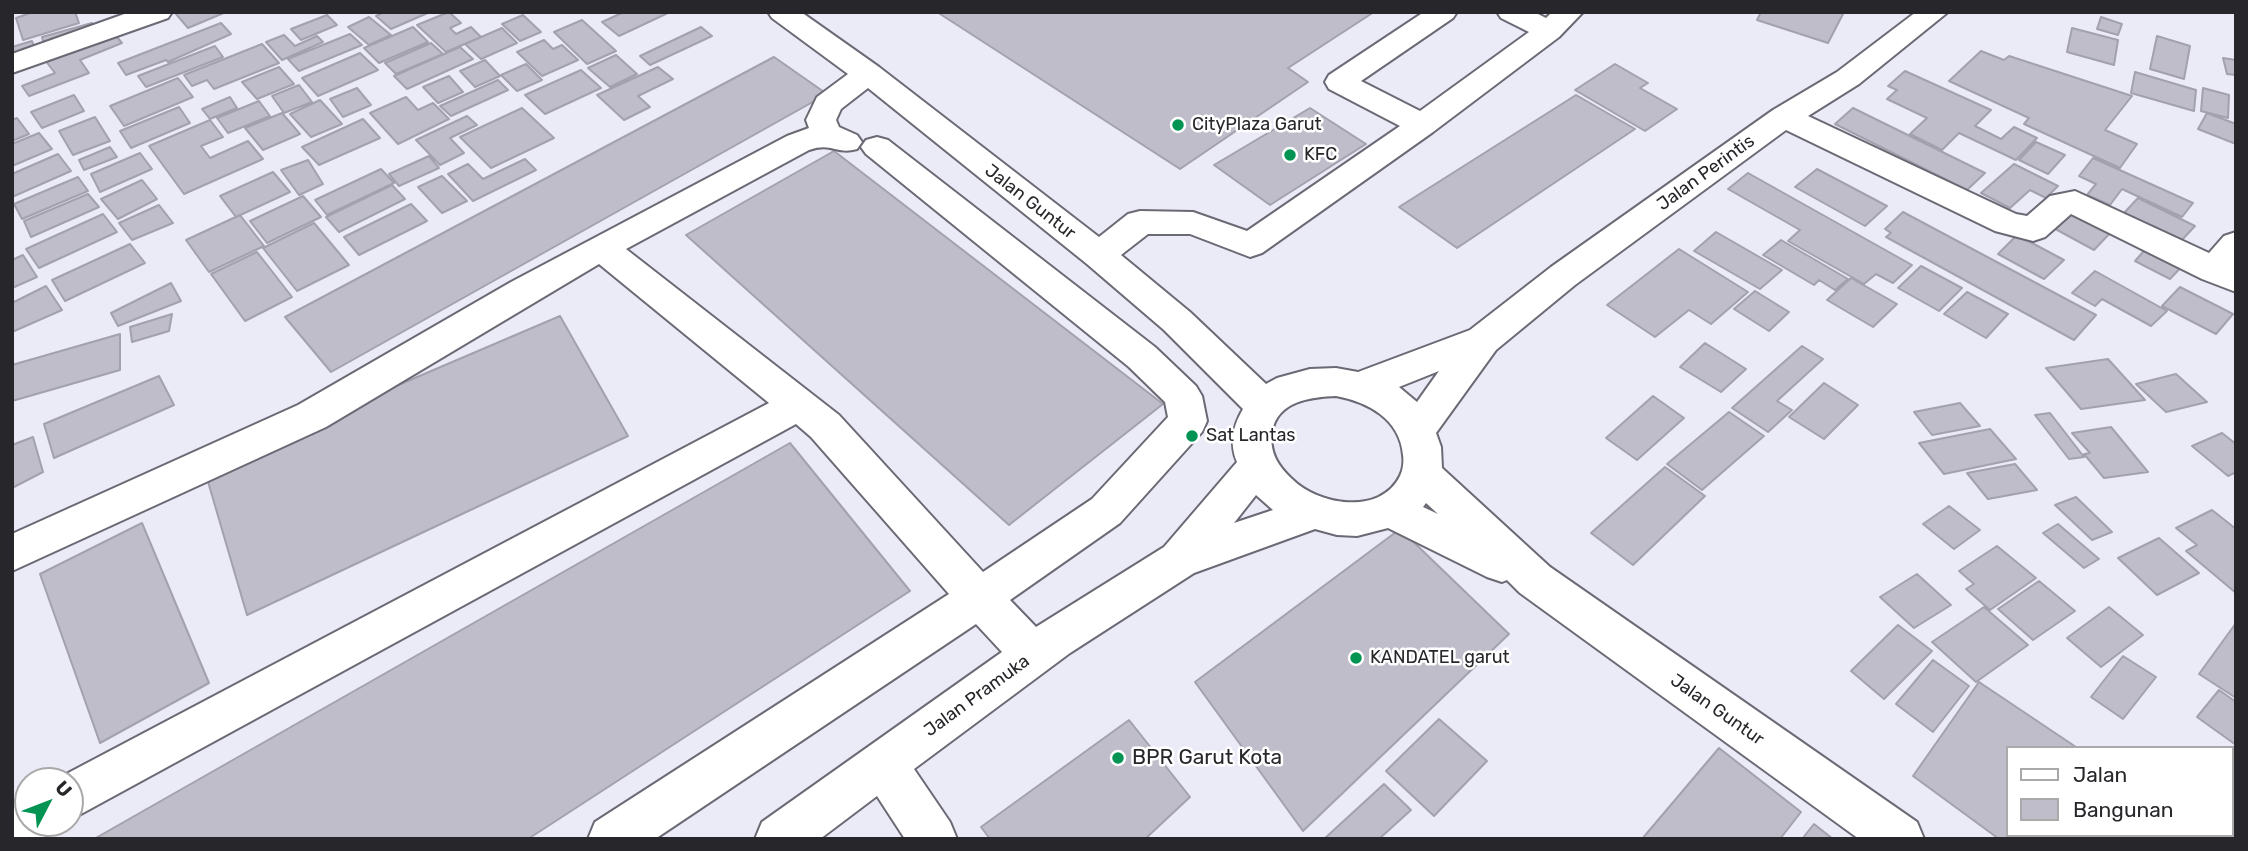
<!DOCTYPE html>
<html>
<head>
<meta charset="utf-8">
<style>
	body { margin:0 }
	#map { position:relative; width:2248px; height:851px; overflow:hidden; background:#ebeaf7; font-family:Rubik,sans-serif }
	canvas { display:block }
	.frame { position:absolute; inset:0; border:14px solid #27272b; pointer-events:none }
	.legend { position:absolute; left:2006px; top:746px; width:228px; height:91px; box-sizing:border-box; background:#fff; border:2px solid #a9a9aa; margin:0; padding:9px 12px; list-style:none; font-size:21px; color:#27272b }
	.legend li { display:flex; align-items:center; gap:14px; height:35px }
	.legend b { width:35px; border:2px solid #a9a9aa }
	.north { position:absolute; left:14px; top:767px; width:70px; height:70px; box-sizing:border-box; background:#fff; border:2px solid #a9a9aa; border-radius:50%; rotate:48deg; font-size:19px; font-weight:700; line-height:28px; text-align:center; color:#27272b }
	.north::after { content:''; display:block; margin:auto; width:24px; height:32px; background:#039454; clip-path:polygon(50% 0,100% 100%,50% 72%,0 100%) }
</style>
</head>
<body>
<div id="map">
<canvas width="2248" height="851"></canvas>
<div class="frame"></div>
<ul class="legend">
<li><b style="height:9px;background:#fff"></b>Jalan</li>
<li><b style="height:19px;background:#bfbdca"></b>Bangunan</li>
</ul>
<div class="north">U</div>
</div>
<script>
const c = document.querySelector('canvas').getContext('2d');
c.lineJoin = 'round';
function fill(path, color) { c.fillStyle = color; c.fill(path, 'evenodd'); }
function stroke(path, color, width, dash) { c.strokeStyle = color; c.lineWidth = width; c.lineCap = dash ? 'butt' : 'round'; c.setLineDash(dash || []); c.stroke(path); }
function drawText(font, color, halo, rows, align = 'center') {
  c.font = font + ' Rubik,sans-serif'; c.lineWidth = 5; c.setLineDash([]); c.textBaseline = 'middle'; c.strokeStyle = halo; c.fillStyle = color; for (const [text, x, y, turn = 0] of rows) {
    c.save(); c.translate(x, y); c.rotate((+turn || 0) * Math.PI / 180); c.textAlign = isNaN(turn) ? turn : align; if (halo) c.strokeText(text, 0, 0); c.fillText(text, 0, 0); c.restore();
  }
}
const building = new Path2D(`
	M33,12H75L79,23L23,40L16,18Z
	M180,12H226L188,28L176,14Z
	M384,12H430L391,29L376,16Z
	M449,12L461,23L450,28L456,34L471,27L481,37L446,52L417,25Z
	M624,12H670L619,36L602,22Z
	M937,12H1374L1288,68L1308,82L1180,169Z
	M1761,12H1844L1828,43L1757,20Z
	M327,15L337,25L301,40L291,29Z
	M523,15L541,32L520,41L502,24Z
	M369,17L391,35L369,45L348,27Z
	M2101,17L2122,24L2118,35L2097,29Z
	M582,20L616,51L587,64L554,32Z
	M92,23L95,32L45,48L42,37Z
	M221,23L231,34L168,62L166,60L126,75L118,63Z
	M413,27L428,42L379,63L364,48Z
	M701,27L712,36L650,65L640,56Z
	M502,28L517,43L481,59L465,44Z
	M2072,28L2118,40L2114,65L2067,52Z
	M111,30L122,43L80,60L89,73L29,96L22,86L55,73L41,55L68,45L73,52L87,46Z
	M350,34L362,45L299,71L288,59Z
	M284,35L295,46L317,36L323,42L282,60L266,42Z
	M2157,36L2190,46L2184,79L2150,69Z
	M544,40L553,49L562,45L578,60L542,76L517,52Z
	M32,41L36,52L12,60V47Z
	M431,43L443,54L396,74L385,63Z
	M262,44L279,63L214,89L207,80L192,86L184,75Z
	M215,46L223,57L146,87L138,76Z
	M460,47L473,59L407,89L394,76Z
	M1981,51L2004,60L2009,56L2132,96L2105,130L2137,144L2120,168L2024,124L2029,118L1949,81Z
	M360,53L378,70L318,96L302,78Z
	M616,55L637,74L610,87L588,68Z
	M774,57L827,94L331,372L285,317Z
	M2223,58L2236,60V75L2227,74Z
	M485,60L500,76L475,87L460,71Z
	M526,64L542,80L517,91L501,75Z
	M1615,64L1648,83L1640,88L1677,109L1645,131L1575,90Z
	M279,67L294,84L257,99L242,82Z
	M658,67L673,79L638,96L650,107L624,120L597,95Z
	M581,70L601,88L545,114L525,95Z
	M1905,71L1991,110L1975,126L2001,139L2014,127L2037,138L2016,160L1959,133L1942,150L1910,134L1927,118L1887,99L1897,90L1888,86Z
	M2135,72L2196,90L2194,111L2131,93Z
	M449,76L463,92L438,103L423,87Z
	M178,78L193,97L124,126L110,106Z
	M498,80L508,90L451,116L440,106Z
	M299,85L312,102L284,113L272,96Z
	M357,88L371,105L343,117L330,99Z
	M2203,88L2229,95L2228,118L2201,111Z
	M74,95L84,111L42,128L31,112Z
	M1576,95L1635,129L1457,248L1399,207Z
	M230,97L237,108L210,119L202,109Z
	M406,97L418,110L433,103L449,119L398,144L370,113Z
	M320,100L342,124L311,137L290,114Z
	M259,101L270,116L228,133L217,118Z
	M179,107L190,123L131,148L120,131Z
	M522,108L554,138L491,168L460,137Z
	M1310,108L1366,144L1270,205L1214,165Z
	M1853,108L1985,173L1967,190L1835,124Z
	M282,113L300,134L263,150L245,128Z
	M2207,113L2236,124V144L2198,129Z
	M467,116L477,125L450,138L464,153L440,165L416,140Z
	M95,117L110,141L73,155L59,131Z
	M17,118L29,134L12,141V120Z
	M363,119L380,138L319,165L302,147Z
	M210,120L223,137L201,146L210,158L248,141L263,159L184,194L149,146Z
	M39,133L52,149L12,166V144Z
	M2036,142L2065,155L2048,174L2019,160Z
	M110,147L117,157L84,170L79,160Z
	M834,151L1163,404L1009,525L686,235Z
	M140,153L152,169L100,192L91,174Z
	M58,154L71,171L12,197V174Z
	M429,156L439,168L399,186L389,174Z
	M2093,158L2193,203L2182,217L2122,189L2110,205L2087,195L2096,184L2079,176Z
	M525,159L536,170L473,201L448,174L468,164L483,179Z
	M308,160L323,184L299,195L281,170Z
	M2014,164L2058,186L2046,198L2030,190L2010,208L1981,193Z
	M381,169L394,183L327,215L315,200Z
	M1817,169L1887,206L1865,226L1795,187Z
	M273,172L290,192L236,217L220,196Z
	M1748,173L1912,265L1893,283L1876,274L1864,284L1788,241L1800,230L1728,189Z
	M442,176L467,201L442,213L418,187Z
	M78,177L88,191L22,219L14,204Z
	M142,180L157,199L118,219L101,199Z
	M392,185L405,199L339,232L326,217Z
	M88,194L99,207L31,237L24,221Z
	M303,196L321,217L267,243L250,221Z
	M2138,198L2195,226L2181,241L2124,213Z
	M411,204L427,221L359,255L344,237Z
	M159,205L173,223L132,240L119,223Z
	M2067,208L2112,231L2094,250L2048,225Z
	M1903,212L2096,315L2074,340L1886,237L1891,233L1885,229Z
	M103,214L117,232L39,268L26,249Z
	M240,215L264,246L209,272L186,240Z
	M314,223L349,265L297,291L263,248Z
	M1716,232L1782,270L1760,289L1694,251Z
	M2017,235L2064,260L2044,279L1998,254Z
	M1781,240L1848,279L1835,290L1819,280L1814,285L1763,255Z
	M2151,243L2187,261L2170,279L2135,261Z
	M130,244L145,263L65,301L52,280Z
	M1679,249L1748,292L1711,324L1689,310L1655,337L1607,305Z
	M257,252L292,297L245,321L211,274Z
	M23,255L37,277L12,288V260Z
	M1921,266L1962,288L1939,311L1898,288Z
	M2095,271L2167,311L2151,326L2102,299L2095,306L2072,293Z
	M1851,278L1897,304L1873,327L1827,300Z
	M171,283L181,301L118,326L111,313Z
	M46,286L62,310L12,332V303Z
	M2180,287L2233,314L2216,334L2162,306Z
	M1755,291L1789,312L1769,331L1734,309Z
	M1967,292L2008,314L1986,338L1944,314Z
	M172,314L169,331L132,342L130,327Z
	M560,316L628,436L247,615L204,468Z
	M120,334V370L12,401V365Z
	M1705,343L1746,369L1721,392L1680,367Z
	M1802,346L1823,359L1777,401L1792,410L1768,432L1732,408Z
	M2108,359L2145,400L2081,409L2046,368Z
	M2176,374L2207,402L2166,412L2136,384Z
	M159,376L174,405L54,458L44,424Z
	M1824,383L1858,405L1824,439L1789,417Z
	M1653,396L1684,418L1637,460L1606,438Z
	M1960,403L1980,426L1932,435L1914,412Z
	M1729,412L1764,436L1702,490L1667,464Z
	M2050,413L2084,457L2069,459L2035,415Z
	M2111,427L2148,472L2104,478L2084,454L2090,453L2072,433Z
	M1990,429L2016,459L1944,474L1919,443Z
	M2222,433L2236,444V472L2228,476L2192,446Z
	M33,437L43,472L12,488V445Z
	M790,443L910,591L528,839H94Z
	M2015,464L2037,490L1988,499L1967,473Z
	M1665,467L1705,496L1633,565L1591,533Z
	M2076,497L2112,532L2092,540L2055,505Z
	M1949,506L1980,530L1954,549L1923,524Z
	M2212,510L2236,529V593L2186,551L2197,545L2176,528Z
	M142,523L209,683L100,743L40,574Z
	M2058,524L2099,559L2084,568L2043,533Z
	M1400,529L1509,634L1303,831L1195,682Z
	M2159,538L2199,573L2157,595L2118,558Z
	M1997,546L2036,578L1990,610L1966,589L1974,584L1959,571Z
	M1917,574L1951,605L1914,628L1880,597Z
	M2039,581L2075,611L2033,640L1998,609Z
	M1984,607L2028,645L1976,682L1932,642Z
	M2109,607L2143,635L2101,667L2067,638Z
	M2236,623V698L2199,674Z
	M1898,625L1932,651L1884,699L1851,671Z
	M2123,656L2156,677L2123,719L2091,697Z
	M1933,660L1969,686L1933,732L1896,704Z
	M1979,682L2076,747L2008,748V835H2021L2018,839H1999L1913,776Z
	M2219,690L2236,702V745L2197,717Z
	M1439,719L1487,761L1434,816L1386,771Z
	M1129,720L1190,797L1145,839H990L981,827Z
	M1719,748L1801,812L1780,839H1642Z
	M1384,784L1411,810L1379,839H1324Z
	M1814,824L1833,839H1802Z
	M2232,824L2236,827V839H2076L2078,835H2232Z`);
const minor = new Path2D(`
	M130,12H172L168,18L12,73V54Z
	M768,12H801L879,67L1099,237L1128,214L1140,211L1193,212L1247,231L1400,126L1329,89L1325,82L1329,75L1424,12H1457L1453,18L1361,81L1420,111L1529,32L1501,18L1497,12H1534L1546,18L1552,12H1583L1559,37L1433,132L1262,253L1250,257L1190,234H1148L1121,255L1190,312L1266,384L1277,378L1310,369L1336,368L1358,372L1470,330L1551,267L1773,110L1837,72L1916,12H1948L1859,84L1808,116L2016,214L2027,216L2050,196L2075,191L2209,253L2224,236L2236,232V292L2202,279L2071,214L2045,237L2033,241L1995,231L1786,130L1575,285L1496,350L1436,433L1441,447L1442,468L1550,567L1917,822L1924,839H1859L1520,593L1507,580L1502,582L1487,577L1388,528L1357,536L1337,535L1315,529L1194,573L1070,653L914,769L950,822L957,839H905L877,796L820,839H755L762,822L1002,652L976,624L655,839H588L595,822L949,594L811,437L796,424L70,820V781H53L769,403L599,264L326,427L12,571V534L298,405L511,282L787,136L809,128L806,120L817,97L848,74L772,18ZM868,88L1087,264L1164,330L1243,409C1233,426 1229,443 1237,462L1164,547L1036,627L1010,600L1120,523L1202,432L1207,421L1202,396L1196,386L1155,347L888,140L877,137L866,140L861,147L866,154L1129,367L1165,402L1168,417L1092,499L983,572L839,415L626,249L809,150C832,142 836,155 857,149L862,142L857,135L839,127L836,120L841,109ZM1439,371L1417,402L1399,387ZM1336,396C1368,402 1400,419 1403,455C1404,461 1403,470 1400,476C1380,516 1318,505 1292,479C1278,466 1269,452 1272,432C1277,401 1311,397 1336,396ZM1256,495L1273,510L1234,523ZM1426,503L1438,514L1423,507Z
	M28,796V823H51L45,837L41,839H12V803Z`);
const markers = [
	[1178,125,7,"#039454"],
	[1290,155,7,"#039454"],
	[1192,436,7,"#039454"],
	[1356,658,7,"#039454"],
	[1118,758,7,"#039454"]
];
const poiNames = [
	["CityPlaza Garut",1192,125],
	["KFC",1304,155],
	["Sat Lantas",1206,436],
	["KANDATEL garut",1370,658]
];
const streetNames = [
	["Jalan Perintis",1706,173,-36],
	["Jalan Guntur",1030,202,38],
	["Jalan Pramuka",977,696,-36],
	["Jalan Guntur",1717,710,35]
];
const nearPoinames = [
	["BPR Garut Kota",1132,758]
];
fill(building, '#bfbdca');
stroke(building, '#a2a1ad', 2);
stroke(minor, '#6a6974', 4);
fill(minor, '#fff');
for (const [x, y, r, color] of markers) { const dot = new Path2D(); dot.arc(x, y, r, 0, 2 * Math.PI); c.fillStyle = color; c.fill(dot); stroke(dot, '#fff', 2.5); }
drawText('18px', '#27272b', '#fff', poiNames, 'left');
drawText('18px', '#27272b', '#fff', streetNames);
drawText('21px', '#27272b', '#fff', nearPoinames, 'left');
</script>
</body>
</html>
